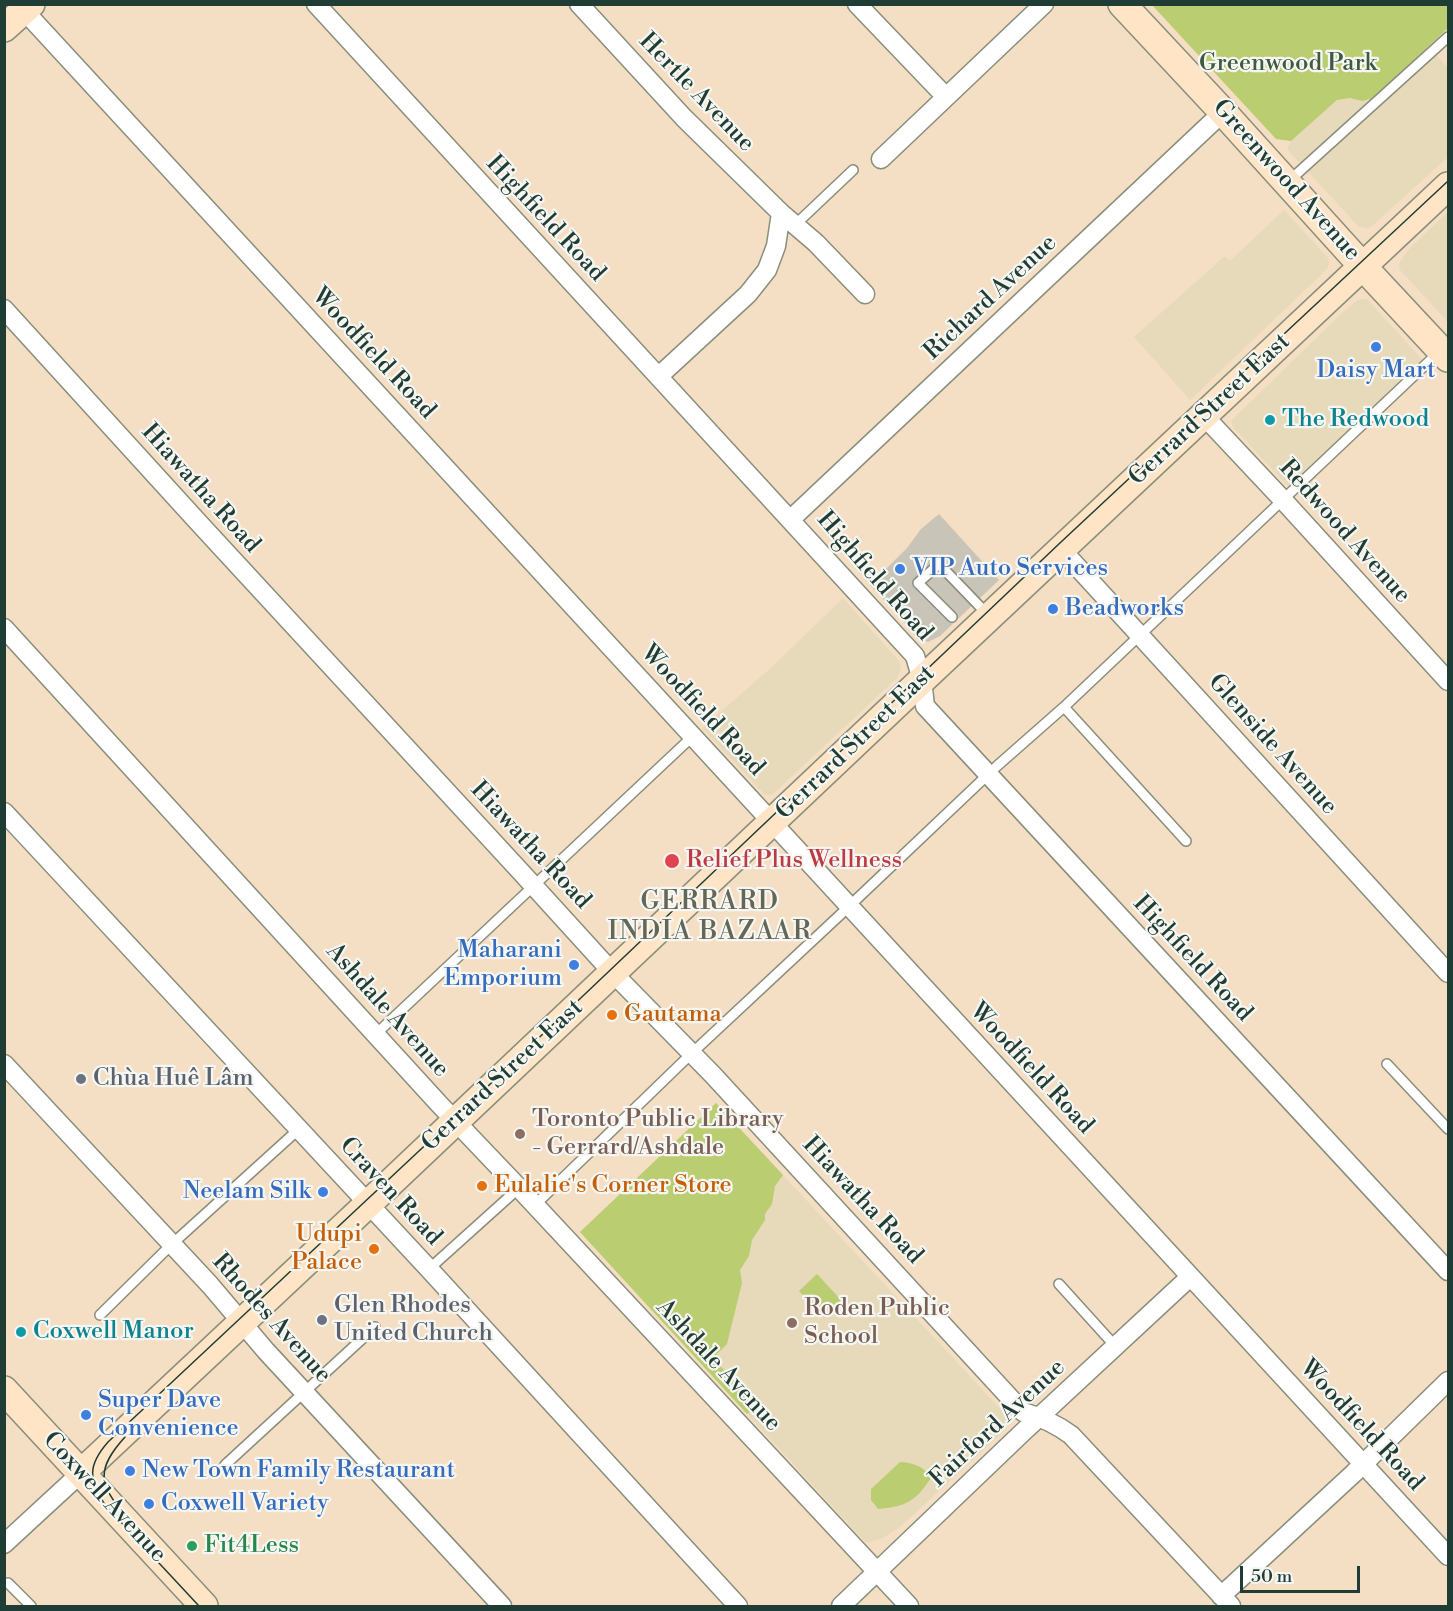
<!DOCTYPE html>
<html>
<head>
<meta charset="utf-8">
<style>
	body { margin:0 }
	#map { position:relative; width:1453px; height:1611px; overflow:hidden; background:#f4dec4; font-family:"Libre Bodoni",serif }
	canvas { display:block }
	.frame { position:absolute; inset:0; border:6px solid #1f3d34; pointer-events:none }
	.scale { position:absolute; left:1240px; top:1566px; width:120px; height:27px; box-sizing:border-box; border:3px solid #1f3d34; border-top:0; padding-left:8px; font-size:18px; line-height:21px; white-space:nowrap; color:#1f3d34; -webkit-text-stroke:4px #f6f6f2; paint-order:stroke }
</style>
</head>
<body>
<div id="map">
<canvas width="1453" height="1611"></canvas>
<div class="frame"></div>
<div class="scale">50 m</div>
</div>
<script>
const c = document.querySelector('canvas').getContext('2d');
c.lineJoin = 'round';
function fill(path, color) { c.fillStyle = color; c.fill(path, 'evenodd'); }
function stroke(path, color, width, dash) { c.strokeStyle = color; c.lineWidth = width; c.lineCap = dash ? 'butt' : 'round'; c.setLineDash(dash || []); c.stroke(path); }
function drawText(font, color, halo, rows, align = 'center') {
  c.font = font + ' "Libre Bodoni",serif'; c.lineWidth = 4.5; c.setLineDash([]); c.textBaseline = 'middle'; c.strokeStyle = halo; c.fillStyle = color; for (const [text, x, y, turn = 0] of rows) {
    c.save(); c.translate(x, y); c.rotate((+turn || 0) * Math.PI / 180); c.textAlign = isNaN(turn) ? turn : align; if (halo) c.strokeText(text, 0, 0); c.fillText(text, 0, 0); c.restore();
  }
}
const built = new Path2D(`
	M1429,47L1448,68V157L1371,227L1365,228L1358,226L1287,149L1291,141L1337,100L1350,98L1362,101L1374,98Z
	M1284,210L1328,258L1329,263L1327,269L1190,400L1134,337L1225,256L1230,261Z
	M1448,212V322L1400,270L1399,267L1400,262L1408,250Z
	M1362,299H1367L1429,367L1295,494L1233,427L1231,421L1340,315L1356,301Z
	M843,598L899,661L901,667L900,672L897,678L774,793L770,795H765L702,728L771,668Z
	M716,1103L1005,1414L1008,1420L1007,1428L1004,1431L901,1526L883,1538L870,1542H865L580,1232Z`);
const industrial = new Path2D(`
	M939,514L999,580L940,636L928,642L919,638L870,585L907,548L921,529Z`);
const green = new Path2D(`
	M1152,5H1448V28L1374,98L1362,101L1350,98L1337,100L1291,141L1276,139Z
	M716,1103L783,1175L775,1186L772,1204L765,1214V1220L752,1240L749,1256L740,1270L742,1283L727,1344L713,1358L757,1406L747,1414L580,1232Z
	M817,1274L841,1300L823,1317L799,1291Z
	M900,1462C912,1462 925,1467 931,1478C916,1501 905,1507 878,1509L871,1500V1489Z`);
const lane = new Path2D(`
	M1290,180L1448,37
	M795,225L853,170
	M952,617L918,583L939,564L988,615
	M1064,707L1186,841
	M376,1034L693,736
	M1387,1064L1448,1129
	M535,1205L691,1054L841,914L997,766L1064,707L1439,352
	M429,1269L519,1188
	M1059,1284L1116,1347
	M100,1315L171,1245L299,1129
	M225,1465L375,1327
	M8,1583L31,1606`);
const street = new Path2D(`
	M18,4L1448,1556
	M316,4L915,656L922,680L925,706L1448,1271
	M579,4L684,118L781,213L816,243L865,294
	M857,4L946,97
	M881,159L1044,4
	M4,309L198,522L521,872L612,972L713,1075L1023,1412C1041,1417 1056,1424 1071,1435L1231,1606
	M659,376L748,294L767,270L776,246L781,213
	M1204,416L1283,500L1448,681
	M791,519L1223,112
	M1061,549L1448,973
	M4,628L440,1105L519,1188L909,1606
	M4,812L429,1269L738,1606
	M4,1064L210,1285L266,1351L502,1606
	M4,1544L81,1473
	M1221,1596L1354,1473L1448,1381
	M841,1606L1023,1432L1190,1277`);
const secondary = new Path2D(`
	M1122,4L1223,112L1366,270L1448,358
	M4,28L31,4
	M4,1390L204,1606
	M81,1473L368,1204L922,680L1448,186`);
const tram = new Path2D(`
	M125,1437C96,1469 98,1484 126,1516
	M199,1606L105,1505C89,1479 87,1466 108,1442L466,1107L1061,542L1448,181`);
const markers = [
	[1376,347,6,"#3f7fe0"],
	[1270,420,6,"#0f9aa8"],
	[900,569,6,"#3f7fe0"],
	[1053,609,6,"#3f7fe0"],
	[672,861,8,"#e0444e"],
	[574,965,6,"#3f7fe0"],
	[612,1015,6,"#e8710a"],
	[81,1079,6,"#6b7280"],
	[520,1134,6,"#8d6e63"],
	[482,1186,6,"#e8710a"],
	[323,1192,6,"#3f7fe0"],
	[374,1249,6,"#e8710a"],
	[322,1320,6,"#6b7280"],
	[792,1323,6,"#8d6e63"],
	[21,1332,6,"#0f9aa8"],
	[86,1415,6,"#3f7fe0"],
	[130,1471,6,"#3f7fe0"],
	[149,1504,6,"#3f7fe0"],
	[192,1546,6,"#2e9e5b"]
];
const parkNames = [
	["Greenwood Park",1288,64]
];
const streetNames = [
	["Hertle Avenue",696,93,46],
	["Greenwood Avenue",1286,181,48],
	["Highfield Road",545,219,47],
	["Richard Avenue",991,298,-43],
	["Woodfield Road",373,354,47],
	["Gerrard Street East",1210,410,-43],
	["Hiawatha Road",200,489,48],
	["Redwood Avenue",1344,532,48],
	["Highfield Road",874,577,49],
	["Woodfield Road",702,711,47],
	["Gerrard Street East",856,743,-44],
	["Glenside Avenue",1272,745,48],
	["Hiawatha Road",530,846,47],
	["Highfield Road",1192,959,47],
	["Ashdale Avenue",387,1011,48],
	["Woodfield Road",1031,1069,47],
	["Gerrard Street East",503,1076,-43],
	["Craven Road",390,1192,47],
	["Hiawatha Road",862,1201,47],
	["Rhodes Avenue",271,1319,48],
	["Ashdale Avenue",718,1366,47],
	["Fairford Avenue",998,1424,-43],
	["Woodfield Road",1361,1426,47],
	["Coxwell Avenue",104,1498,47]
];
const shopNames = [
	["Daisy Mart",1376,371,"center"],
	["VIP Auto Services",912,569],
	["Beadworks",1065,609],
	["Maharani",562,951,"right"],
	["Emporium",562,979,"right"],
	["Neelam Silk",311,1192,"right"],
	["Super Dave",98,1401],
	["Convenience",98,1429],
	["New Town Family Restaurant",142,1471],
	["Coxwell Variety",161,1504]
];
const cultureNames = [
	["The Redwood",1282,420],
	["Coxwell Manor",33,1332]
];
const healthNames = [
	["Relief Plus Wellness",686,861]
];
const foodNames = [
	["Gautama",624,1015],
	["Eulalie's Corner Store",494,1186],
	["Udupi",362,1235,"right"],
	["Palace",362,1263,"right"]
];
const worshipNames = [
	["Chùa Huê Lâm",93,1079],
	["Glen Rhodes",334,1306],
	["United Church",334,1334]
];
const educationNames = [
	["Toronto Public Library",532,1120],
	["- Gerrard/Ashdale",532,1148],
	["Roden Public",804,1309],
	["School",804,1337]
];
const leisureNames = [
	["Fit4Less",204,1546]
];
const neighbourhoodNames = [
	["GERRARD",710,903],
	["INDIA BAZAAR",710,933]
];
fill(built, '#e7daba');
fill(industrial, '#c8c4b8');
fill(green, '#bacd70');
stroke(lane, '#8a8e7c', 12);
stroke(street, '#8a8e7c', 21);
stroke(secondary, '#8a8e7c', 30);
stroke(lane, '#fff', 9);
stroke(street, '#fff', 18);
stroke(secondary, '#ffe4c6', 27);
stroke(tram, '#1f3d34', 1.5);
for (const [x, y, r, color] of markers) { const dot = new Path2D(); dot.arc(x, y, r, 0, 2 * Math.PI); c.fillStyle = color; c.fill(dot); stroke(dot, '#f6f6f2', 2); }
drawText('24px', '#3e5a40', '#f6f6f2', parkNames);
drawText('24px', '#1f3d34', '#f6f6f2', streetNames);
drawText('24px', '#366cbe', '#f6f6f2', shopNames, 'left');
drawText('24px', '#0d838f', '#f6f6f2', cultureNames, 'left');
drawText('24px', '#be3a42', '#f6f6f2', healthNames, 'left');
drawText('24px', '#c56008', '#f6f6f2', foodNames, 'left');
drawText('24px', '#5b616d', '#f6f6f2', worshipNames, 'left');
drawText('24px', '#785e54', '#f6f6f2', educationNames, 'left');
drawText('24px', '#27864d', '#f6f6f2', leisureNames, 'left');
c.letterSpacing = '1.5px';
drawText('26px', '#646656', '#f6f6f2', neighbourhoodNames);
c.letterSpacing = '0px';
</script>
</body>
</html>
